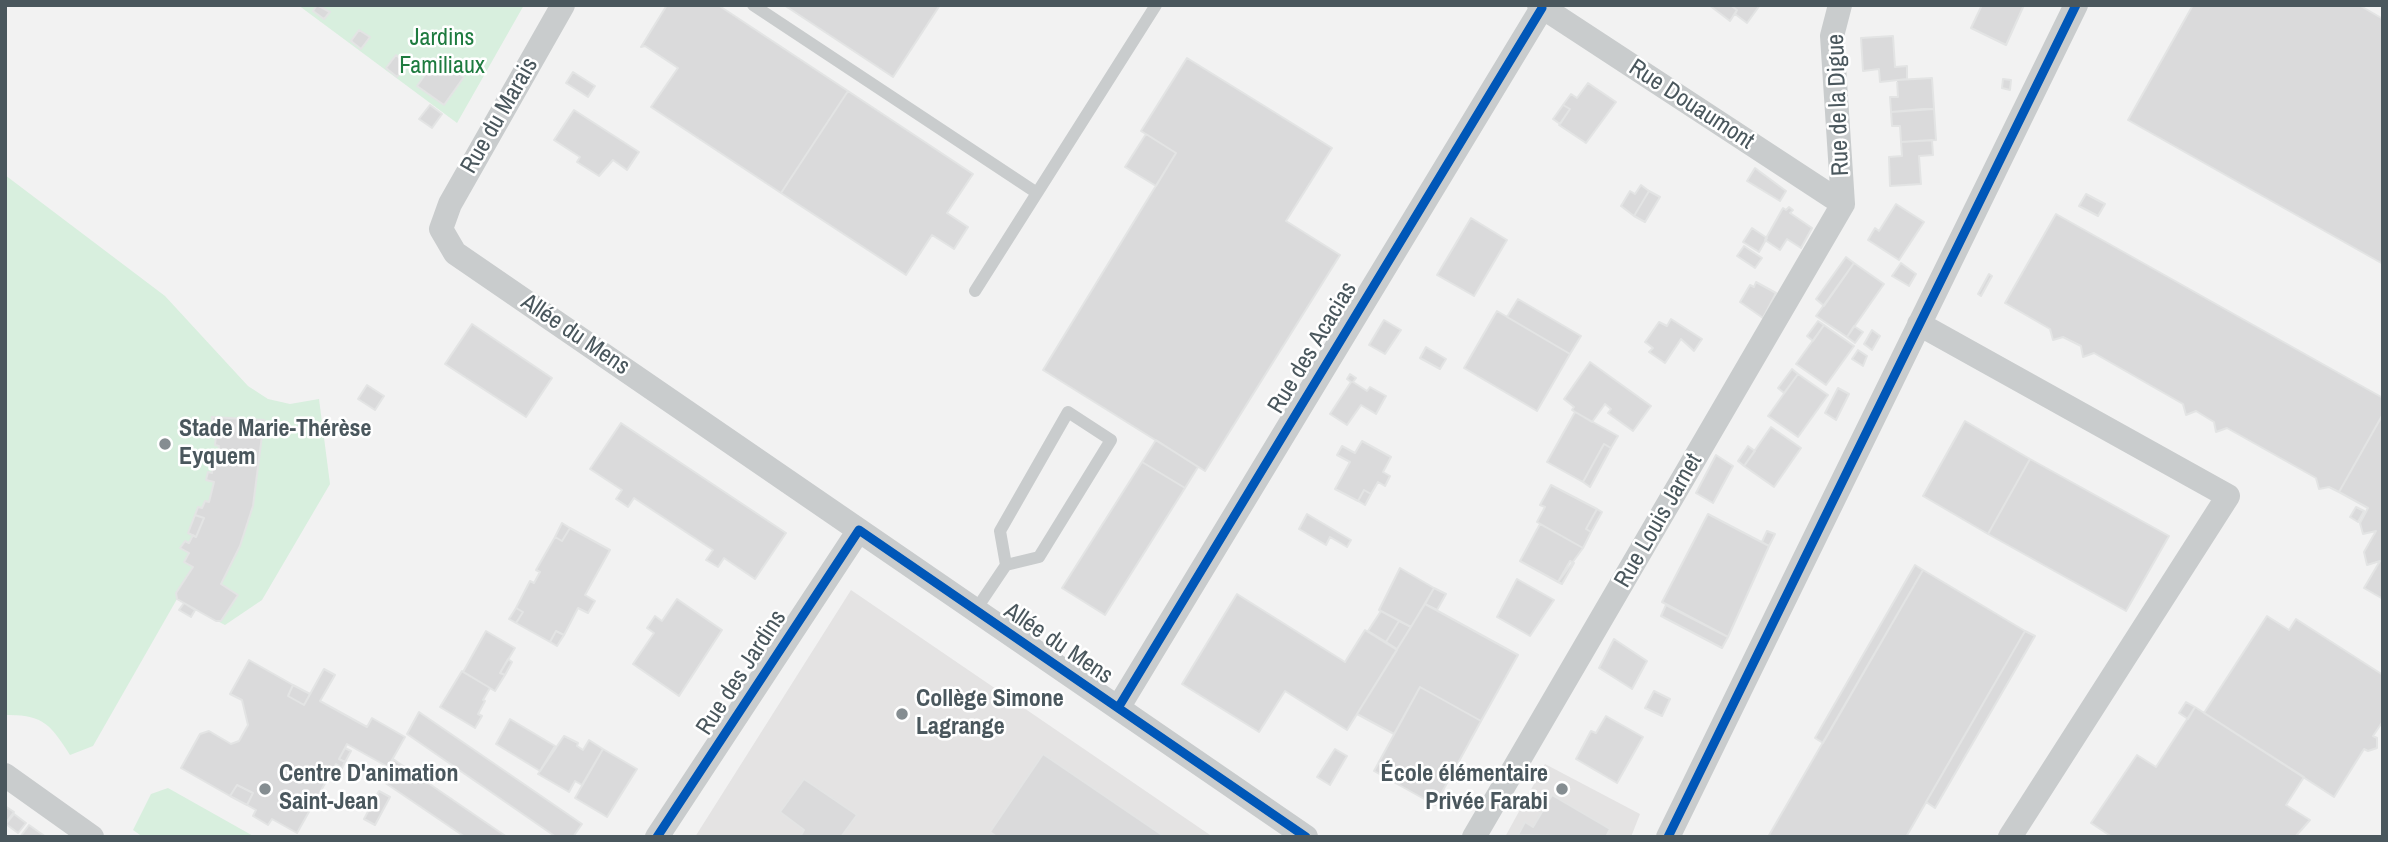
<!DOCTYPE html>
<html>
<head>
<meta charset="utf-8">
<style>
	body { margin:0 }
	#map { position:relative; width:2388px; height:842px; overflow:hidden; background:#f2f2f2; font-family:"Archivo Narrow",sans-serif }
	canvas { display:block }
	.frame { position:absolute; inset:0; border:7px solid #4a575d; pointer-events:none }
</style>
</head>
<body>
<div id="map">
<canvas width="2388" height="842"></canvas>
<div class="frame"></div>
</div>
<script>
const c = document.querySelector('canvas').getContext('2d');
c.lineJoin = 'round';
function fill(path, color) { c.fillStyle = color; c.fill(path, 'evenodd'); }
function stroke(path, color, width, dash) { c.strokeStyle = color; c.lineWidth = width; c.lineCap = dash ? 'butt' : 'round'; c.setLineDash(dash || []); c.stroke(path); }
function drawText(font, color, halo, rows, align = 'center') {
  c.font = font + ' "Archivo Narrow",sans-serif'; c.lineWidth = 5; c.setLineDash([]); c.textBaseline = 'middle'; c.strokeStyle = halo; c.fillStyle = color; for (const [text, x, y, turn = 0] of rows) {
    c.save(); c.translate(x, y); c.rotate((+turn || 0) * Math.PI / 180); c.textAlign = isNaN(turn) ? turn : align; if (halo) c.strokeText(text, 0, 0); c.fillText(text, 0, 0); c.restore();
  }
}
const education = new Path2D(`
	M851,590L1213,837H695Z
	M1545,764L1640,814L1631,837H1505Z`);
const green = new Path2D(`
	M298,5H524L457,123Z
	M5,175L165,296L248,386L268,399L290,404L319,399L330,484L262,600L225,625L196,610L191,617L179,610L184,603L177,599L93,746L70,755C51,725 43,714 5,715Z
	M168,788L255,837H143L133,830L151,794Z`);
const building = new Path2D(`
	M317,5L330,12L324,19L313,11Z
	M667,5H718L848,91L781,193L651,107L678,68L645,46L641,47Z
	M784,5H940L893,77Z
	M1709,5H1730L1737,10L1730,21Z
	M1730,5H1760L1747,23L1735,14L1737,10Z
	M1982,5H2024L2006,45L1971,28Z
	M2193,5H2359L2383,19V264L2128,120Z
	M359,30L370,37L361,49L351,41Z
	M1893,36L1895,67L1907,66V79L1880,82L1879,69L1863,71L1861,38Z
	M396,55L407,64L397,77L386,68Z
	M437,58L464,77L444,105L417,86Z
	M1187,58L1332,148L1286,221L1340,255L1205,471L1043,370L1176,153L1141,131Z
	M573,72L595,86L588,97L566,83Z
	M1932,78L1934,109L1891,112L1890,97H1898L1897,80Z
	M2003,79L2011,80L2010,90L2002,88Z
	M1588,83L1616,102L1586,143L1559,125L1570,109L1563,105L1571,94L1577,98Z
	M848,91L973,174L947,213L968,227L954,249L932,235L906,275L781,193Z
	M430,105L442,114L432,128L419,119Z
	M1563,105L1570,109L1560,124L1553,119Z
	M1923,109H1934L1936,140L1901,142L1900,126H1892L1891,112Z
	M574,110L639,152L627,170L613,160L599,176L577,162L580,157L554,140Z
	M1146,134L1176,153L1156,186L1125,167Z
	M1932,140L1933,155L1919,156L1921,184L1890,186L1889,157L1902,156L1901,142Z
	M1755,168L1786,191L1780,201L1747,181Z
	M1641,185L1649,191L1634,216L1621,206L1630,191L1635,194Z
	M1649,191L1660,197L1645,222L1634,216Z
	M2086,194L2105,204L2098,216L2079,206Z
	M1896,204L1924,222L1899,260L1868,240L1875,228L1879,231Z
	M1789,207L1793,210L1790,213L1812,228L1801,248L1787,239L1780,250L1765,240L1783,208L1786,210Z
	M2056,214L2383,398V414L2339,492L2329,487L2319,489L2316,478L2227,428L2216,432L2214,422L2196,411L2186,415L2183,404L2094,353L2083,357L2081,346L2063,337L2053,340L2050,329L2005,303Z
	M1471,218L1507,240L1474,296L1437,275Z
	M1752,228L1767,238L1759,252L1743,242Z
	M1744,246L1762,258L1755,268L1737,256Z
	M1846,257L1854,263L1824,306L1816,299Z
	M1854,263L1884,284L1847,337L1816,316Z
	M1901,263L1916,274L1909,286L1892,276Z
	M1989,274L1992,276L1981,296L1978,294Z
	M1756,282L1776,293L1763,318L1740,302L1750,285L1754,287Z
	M1518,299L1581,336L1570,354L1507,317Z
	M1497,311L1570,354L1537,411L1464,368Z
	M1671,319L1702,339L1694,351L1681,339L1665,363L1649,352L1653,348L1645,342L1659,322L1667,326Z
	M1384,320L1401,330L1385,354L1369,345Z
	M1818,321L1824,325L1813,341L1807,336Z
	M472,324L552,378L526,417L445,364Z
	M1824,325L1854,346L1826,385L1796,364Z
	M1854,326L1863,332L1855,343L1847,337Z
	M1872,330L1880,336L1872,350L1864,344Z
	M1426,347L1446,359L1440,369L1420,358Z
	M1858,350L1867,356L1863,366L1852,359Z
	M1590,362L1651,406L1633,431L1608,413L1611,409L1605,404L1592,422L1572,410L1574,407L1564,399Z
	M1792,369L1798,374L1784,393L1778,388Z
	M1350,374L1356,378L1353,382L1367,391L1370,387L1386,396L1376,414L1361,405L1347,425L1330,414L1351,382L1347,379Z
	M1798,374L1828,395L1798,437L1768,416Z
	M367,385L384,396L375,410L358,399Z
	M1838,388L1849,394L1836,420L1825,413Z
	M1575,412L1618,436L1611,448L1604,444L1583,482L1547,462Z
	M2383,414V599L2364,588L2380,561L2367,565L2364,552L2376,531L2363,534L2360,523L2368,508L2339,492Z
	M212,417L264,420L253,506L240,546L221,584L238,595L221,621H216L177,599L176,593L193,567L184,562L189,553L180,548L185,541L189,543L193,535L196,537L204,518L195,515L198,507L202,508L205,501L209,502L214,482L206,480L208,472L212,473L213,464L216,465L218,455L219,446L215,445L216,436H212Z
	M1965,421L2030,459L1988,534L1923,496Z
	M621,423L786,533L755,579L724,558L718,567L706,560L713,550L634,498L628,507L616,499L622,490L590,469Z
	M1771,427L1801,448L1774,487L1744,466Z
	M1156,440L1198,467L1185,488L1142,462Z
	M1362,441L1391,457L1383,472L1390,476L1385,486L1378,482L1371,494L1364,490L1358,501L1335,489L1350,462L1337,455L1342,446L1355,453Z
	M1604,444L1611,448L1590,487L1583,482Z
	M1748,446L1755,451L1744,466L1738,461Z
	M1716,455L1733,466L1713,503L1696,493Z
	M2030,459L2169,536L2126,611L1988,534Z
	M1142,462L1185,488L1105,615L1062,588Z
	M1551,485L1597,509L1586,529L1591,532L1583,548L1537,522L1545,507L1540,505Z
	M1364,490L1371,494L1365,505L1358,501Z
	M2356,507L2364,511L2358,522L2350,517Z
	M1597,509L1602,512L1591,532L1586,529Z
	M1307,514L1351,540L1347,547L1330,537L1326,545L1299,529Z
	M1708,514L1769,546L1728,637L1662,602Z
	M195,515L204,518L196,537L188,533Z
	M562,523L570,528L562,541L555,537Z
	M1540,524L1583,548L1558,582L1520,561Z
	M570,528L610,550L585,595L595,601L588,613L578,608L564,635L556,631L550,642L516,623L523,612L516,608L530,581L534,583L540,572L536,570L555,537L562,541Z
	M1767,531L1775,534L1769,546L1762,542Z
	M1570,561L1574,563L1562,584L1558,582Z
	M1915,565L1923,570L1823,743L1815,738Z
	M1400,568L1434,588L1411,627L1379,610Z
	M1923,570L2025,631L1906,837H1768Z
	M1517,579L1554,600L1530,636L1497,617Z
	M1434,588L1446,594L1437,610L1425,604Z
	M1237,594L1345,662L1365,630L1397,650L1347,730L1285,691L1259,732L1182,684Z
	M677,599L722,630L679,696L633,664L654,633L647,628L655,616L662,621Z
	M184,603L195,610L191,617L179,610Z
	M1425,604L1518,655L1481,721L1420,687L1394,734L1357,714Z
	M1666,605L1728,637L1722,648L1661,616Z
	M516,608L523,612L516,623L509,619Z
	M1381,611L1399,621L1386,642L1368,631Z
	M2267,616L2289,630L2296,619L2383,675V721L2373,736L2377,738V748L2368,751L2364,749L2334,797L2204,713Z
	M1399,621L1411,627L1397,649L1386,642Z
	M486,631L515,648L500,673L505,675L495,691L463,672Z
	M556,631L564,635L557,646L550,642Z
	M2025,631L2035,636L1935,808L1926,802Z
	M1614,639L1647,661L1632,689L1599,668Z
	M508,659L512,662L505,675L500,673Z
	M249,660L293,685L288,696L304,705L324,669L335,675L320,701L367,727L372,718L405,737L388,767L347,744L339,759L345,762L342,768L336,764L297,833L272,819L268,825L253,816L256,810L247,805L253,793L237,785L230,796L181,768L200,734L209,731L231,744L239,741L248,725L242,700L230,694Z
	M462,671L490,688L483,700L485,701L478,714L482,716L475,728L440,707Z
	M293,685L310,694L304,705L288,696Z
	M1420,687L1481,721L1435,805L1374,771Z
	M1654,691L1670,699L1662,716L1645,708Z
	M2186,702L2195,707L2188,719L2179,713Z
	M2195,707L2304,777L2286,805L2310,820L2295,837H2112L2091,823L2137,755L2156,767Z
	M419,712L582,824L573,837H556L407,734Z
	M1606,716L1643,737L1617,783L1576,759L1591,731L1596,733Z
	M510,719L555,746L540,771L496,744Z
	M564,736L578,743L577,746L583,750L589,740L603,749L582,785L575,781L569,792L538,774Z
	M345,748L351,751L345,762L339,759Z
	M603,749L637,769L607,817L575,798Z
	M1335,749L1347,756L1330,785L1317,777Z
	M1043,754L1165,837H997L990,832Z
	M393,759L507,837H465L381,780Z
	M804,779L857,815L841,837H800L804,830L780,812Z
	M237,785L253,793L247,805L230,796Z
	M379,791L390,797L375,825L364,819Z
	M1552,795L1610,829L1606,837L1518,835L1525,822L1533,827Z
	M5,806L14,812L5,824Z
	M14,814L26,823L18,833L6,824Z
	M29,825L46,837H20Z`);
const service = new Path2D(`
	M753,5L1037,193
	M975,291L1156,5
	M1068,412L1111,440L1039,557L1006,565L1000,531Z
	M975,611L1006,565`);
const minor = new Path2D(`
	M563,5L450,204L441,229L455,253L1306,837
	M1539,5L1843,204
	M1840,5L1832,36L1843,204
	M1919,324L2228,496L2010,837
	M1118,708L1542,8
	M5,775L92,837
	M657,837L859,530
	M1474,837L1843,204
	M1668,837L2076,5`);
const cycleway = new Path2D(`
	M1118,708L1542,8
	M657,837L859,530L1306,837
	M1668,837L2076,5`);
const markers = [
	[165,444,7,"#858d91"],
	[902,714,7,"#858d91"],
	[265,789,7,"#858d91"],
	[1562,789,7,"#858d91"]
];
const parkNames = [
	["Jardins",442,39],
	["Familiaux",442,67]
];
const streetNames = [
	["Rue Douaumont",1691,105,33],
	["Rue de la Digue",1839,105,-92],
	["Rue du Marais",500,116,-60],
	["Allée du Mens",575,335,34],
	["Rue des Acacias",1313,348,-59],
	["Rue Louis Jarnet",1659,521,-60],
	["Allée du Mens",1058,644,34],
	["Rue des Jardins",742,673,-57]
];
const poiNames = [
	["Stade Marie-Thérèse",179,430],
	["Eyquem",179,458],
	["Collège Simone",916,700],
	["Lagrange",916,728],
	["Centre D'animation",279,775],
	["Saint-Jean",279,803],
	["École élémentaire",1548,775,"right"],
	["Privée Farabi",1548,803,"right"]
];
fill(education, '#e4e3e3');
fill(green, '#d8efde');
fill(building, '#dadadb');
stroke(building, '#e3e4e4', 2);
stroke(service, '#c9cccd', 12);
stroke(minor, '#c9cccd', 24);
stroke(cycleway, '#0057b8', 9);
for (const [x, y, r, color] of markers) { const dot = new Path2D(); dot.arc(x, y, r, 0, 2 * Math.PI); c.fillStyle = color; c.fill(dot); stroke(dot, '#fff', 2.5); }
drawText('24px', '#1e7b3f', '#fff', parkNames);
drawText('24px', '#4a575d', '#fff', streetNames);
drawText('bold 24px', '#4a575d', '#fff', poiNames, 'left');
</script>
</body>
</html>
